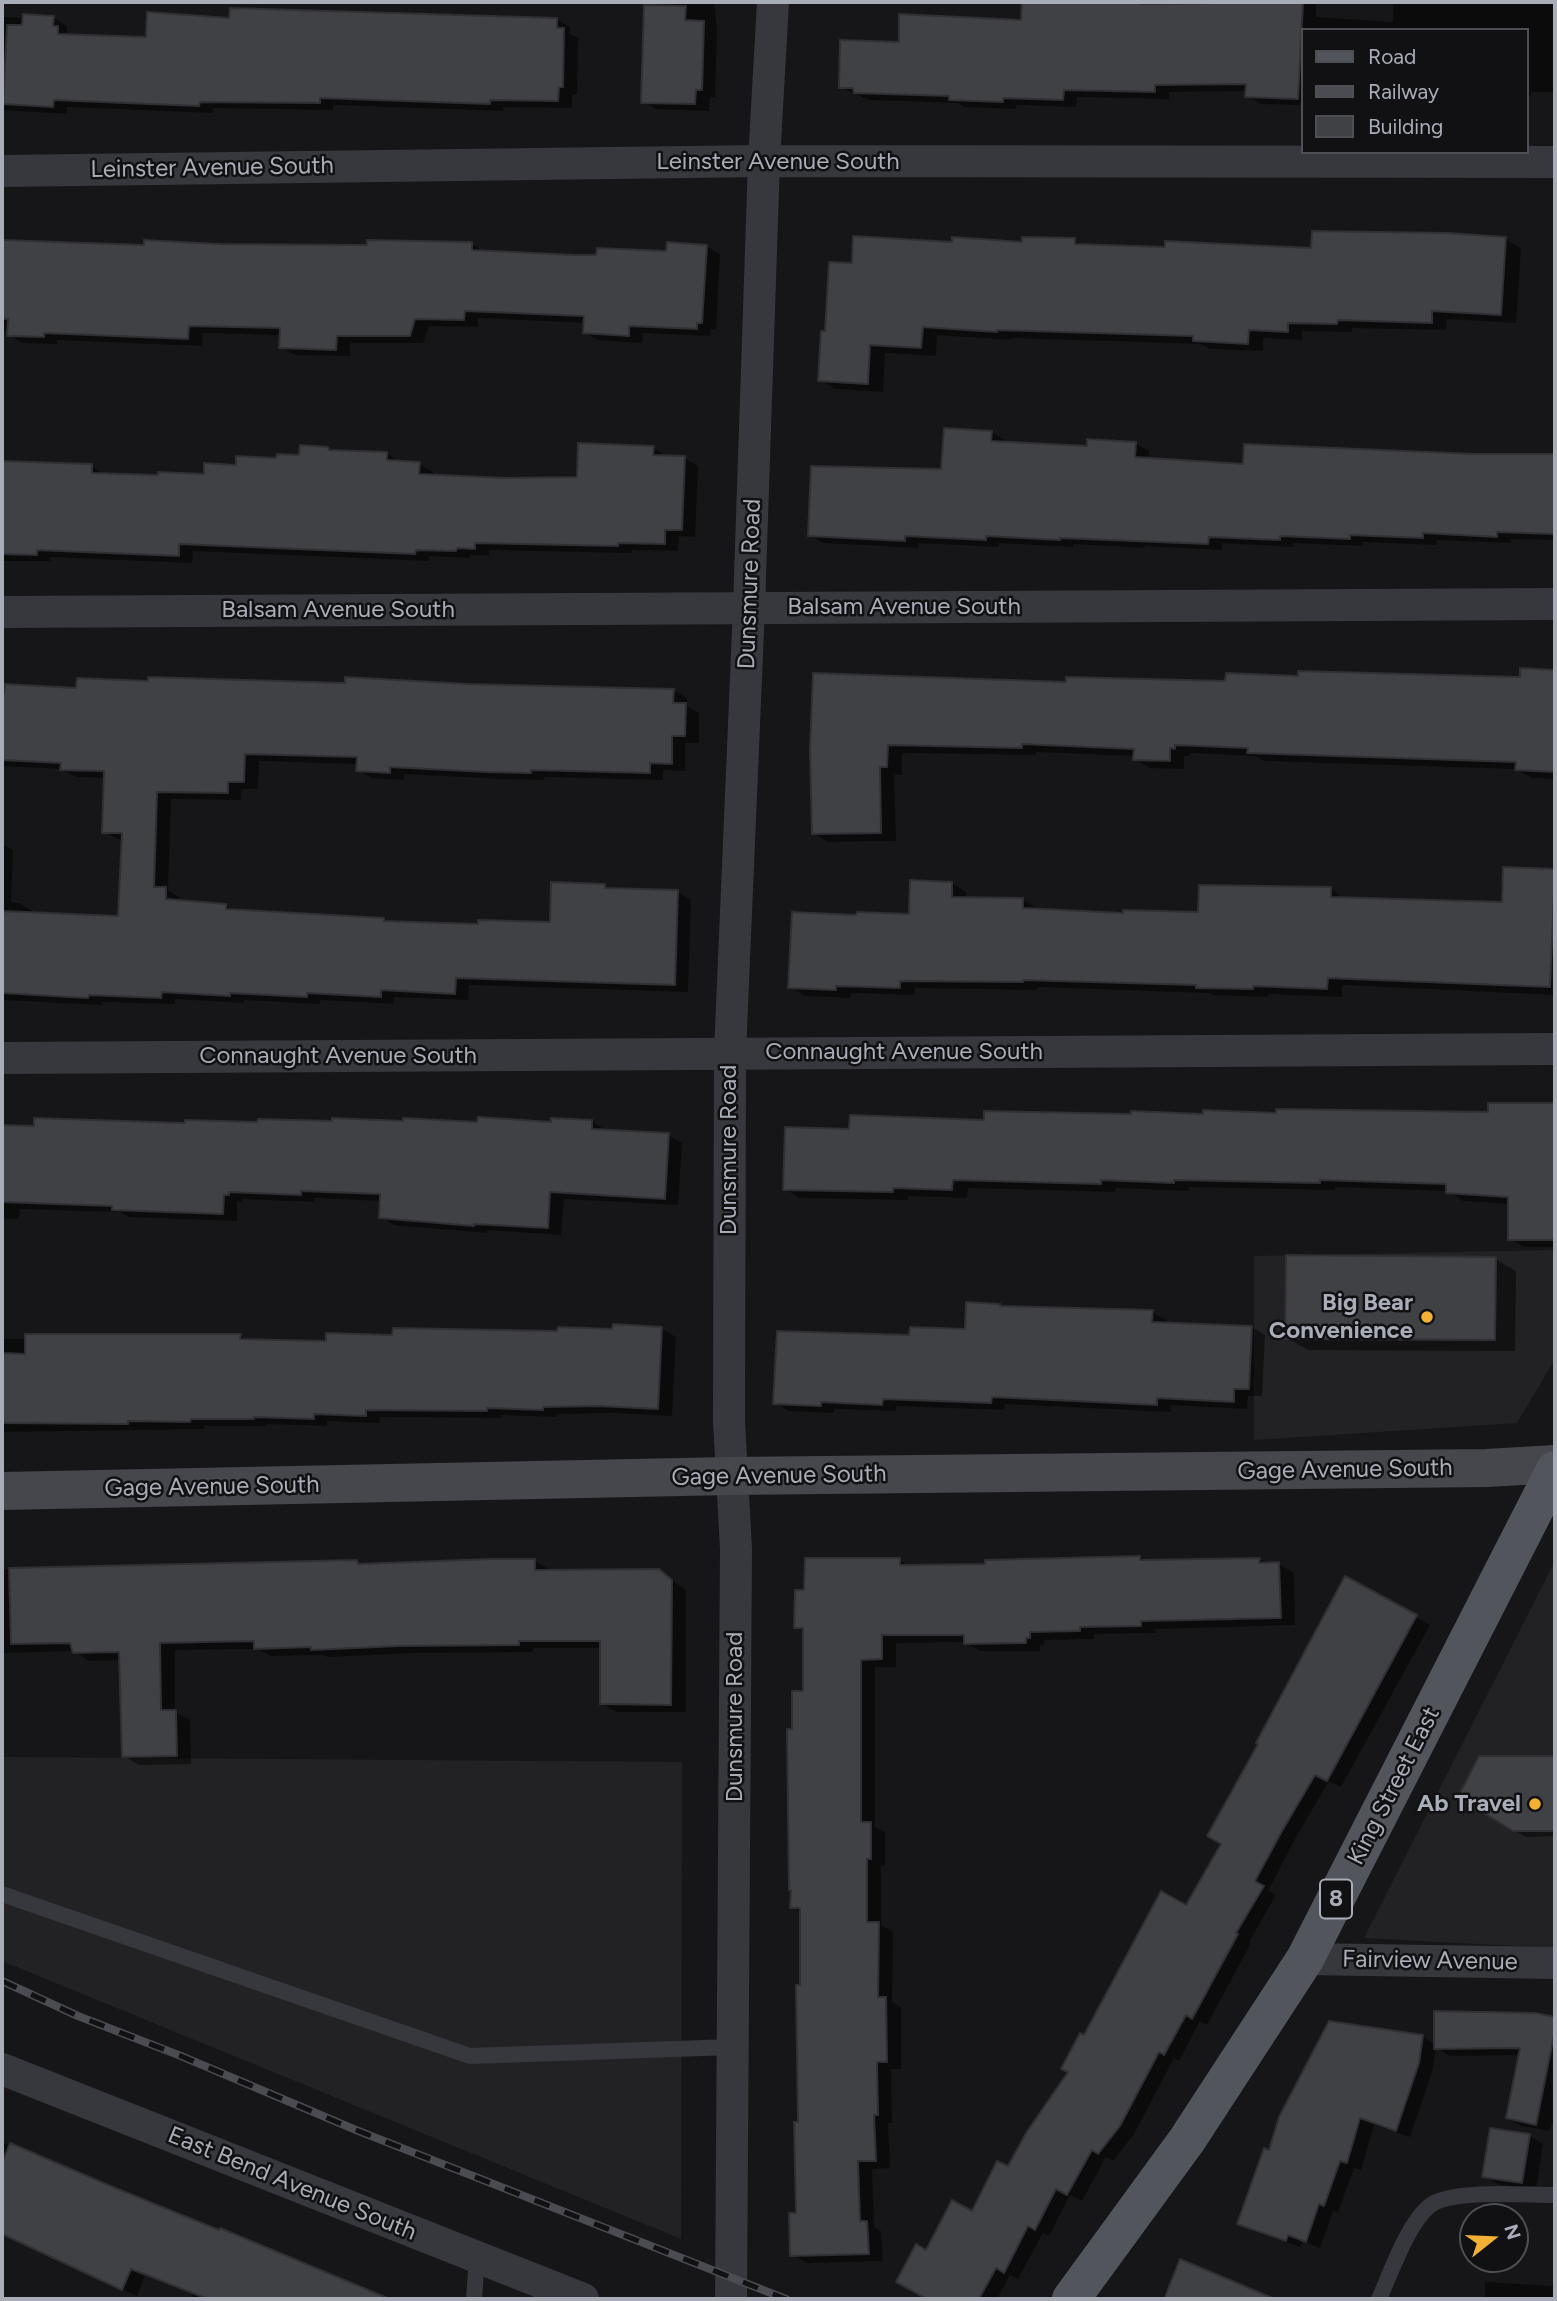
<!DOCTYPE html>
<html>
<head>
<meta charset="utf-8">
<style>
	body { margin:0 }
	#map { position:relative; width:1557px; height:2301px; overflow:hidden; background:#161618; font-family:Figtree,sans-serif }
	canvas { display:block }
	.frame { position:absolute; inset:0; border:4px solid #a8adb8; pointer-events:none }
	.legend { position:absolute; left:1301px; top:28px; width:228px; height:126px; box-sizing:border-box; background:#111113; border:2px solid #4d4f55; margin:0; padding:9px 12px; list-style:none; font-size:21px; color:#a8adb8 }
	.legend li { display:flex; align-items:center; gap:14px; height:35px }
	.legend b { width:35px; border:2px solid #4d4f55 }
	.north { position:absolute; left:1459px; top:2203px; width:70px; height:70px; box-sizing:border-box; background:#111113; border:2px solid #4d4f55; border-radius:50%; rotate:72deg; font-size:19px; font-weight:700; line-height:28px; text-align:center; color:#a8adb8 }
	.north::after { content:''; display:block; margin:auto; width:24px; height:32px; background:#f2b134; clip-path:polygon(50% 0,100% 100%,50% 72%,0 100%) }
</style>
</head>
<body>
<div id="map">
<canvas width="1557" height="2301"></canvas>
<div class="frame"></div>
<ul class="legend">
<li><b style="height:9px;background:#53555c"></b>Road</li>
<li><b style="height:9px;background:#4a4c52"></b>Railway</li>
<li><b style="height:19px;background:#404145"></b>Building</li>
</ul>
<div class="north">N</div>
</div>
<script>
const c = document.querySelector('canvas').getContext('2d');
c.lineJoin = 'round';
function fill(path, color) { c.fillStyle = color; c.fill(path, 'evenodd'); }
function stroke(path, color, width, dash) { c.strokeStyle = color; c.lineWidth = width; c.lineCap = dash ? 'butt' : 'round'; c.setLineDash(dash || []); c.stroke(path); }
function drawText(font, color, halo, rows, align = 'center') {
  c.font = font + ' Figtree,sans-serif'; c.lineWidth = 5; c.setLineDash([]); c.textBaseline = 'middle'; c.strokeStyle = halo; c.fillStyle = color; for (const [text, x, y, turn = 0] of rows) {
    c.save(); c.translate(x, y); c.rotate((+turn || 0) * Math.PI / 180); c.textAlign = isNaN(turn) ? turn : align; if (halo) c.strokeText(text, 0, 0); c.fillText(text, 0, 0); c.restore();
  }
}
const built = new Path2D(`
	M1555,1250V1359L1517,1423L1254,1440V1256Z
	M1555,1561V1948L1364,1938Z
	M2,1757L682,1762L681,2239L2,1961Z`);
const shadow = new Path2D(`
	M655,2H714L717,30L715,97H710L709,111L656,109L643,102Z
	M1023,2H1140L1147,6L1316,2V17L1393,22V2H1555V92H1531V96H1527V30H1303V105L1261,104L1247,96V91L1169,92V99L1077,97L1076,107L1016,105V109L964,107L958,103L869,100L840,87L900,44L1023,22Z
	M2,17L54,18L67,26V33L72,36L147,39L231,19H556L570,27V34L578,38L577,94H572V108L503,107V111L333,105V110L213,108V113L67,107V114L2,110Z
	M1506,239L1521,248L1516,323L1447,319L1446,330L1352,328V332L1302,331V340L1263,338V351L1210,349L1201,344L1012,338V340L937,335L936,356L885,353L883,392L835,389L820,380L827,333L853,265L953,244H1024L1074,240L1085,246L1313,250Z
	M2,242L146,247L471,244L485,252L574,257L668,253L706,246L720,254L716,330L710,329L711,336L643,333L642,343L598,340L584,332L585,323L478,318V327L429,326L423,343H350V356L295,355L281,347L282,335L203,333L202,346L57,340V344L23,343L9,335V331L2,330Z
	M991,432L1005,440V443L1088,447L1135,443L1149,451V460L1245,465L1474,456L1555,457V540L1511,539V543L1437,540L1436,545L1363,542V546L1293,543V547L1222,543V550L1145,546V548L1073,544V547L999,543V547L918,543V548L823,543L810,535L943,471Z
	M653,447L667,457L684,458L698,466L695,537L679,536L678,551L632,550V553L489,550V555H470V558L429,556V561L193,551L192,563L51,557L50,561H2V463L92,466L105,475L206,476L237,466L301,456L328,448L334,452L387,454L402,463L419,464L433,472V476L579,479Z
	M1522,670L1555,672V779L1532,778L1516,769L1264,761L1255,756L1190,753V756H1184V769L1150,768L1135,759V756L1036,752V755L902,753V775H894L896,841L828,842L813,833L812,751L1067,684L1227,682L1299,678L1522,679Z
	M347,685L673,690L687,698V706L699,713V743H685V771L663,770V780L544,777V780L502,779L404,774V780L372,778L358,770V764L259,761L258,789H242L241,800L171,799L168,890L179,897V902L225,905L236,912L383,920L388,922L480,926L551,924L605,886L611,890L677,892L691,900L688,992L469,985L468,1000L394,997V1004L320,1000V1004L244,1000V1003L175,999V1004L102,1002V1005L2,1000V844L13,850L11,902L19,903L32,911V914L120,917L123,840L118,839L104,832L106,778L76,777L63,769L2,766V686L78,690Z
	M1554,871L1555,995L1342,985V997L1268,994V997L1213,995L1209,993L1037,987V990L915,988L914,995L851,993L850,998L805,996L790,987L858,917L911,916L952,883L966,892V899L1023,900L1037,908V911L1125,915L1200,914L1331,889L1345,899L1503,904Z
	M1490,1105H1555V1247H1525L1509,1239L1510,1204L1463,1201L1448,1191L1335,1187V1190L1189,1187V1191L1116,1188L1115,1192L968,1188L967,1198L908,1196V1200L800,1198L785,1189L851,1130L985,1122L1205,1116L1490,1114Z
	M592,1122L606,1130L668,1135L682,1143L678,1205L564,1199L561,1235L487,1230V1233L394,1225L381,1217L382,1201L314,1198V1202L242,1199V1202H237V1221L128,1217L121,1212L20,1209L19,1219L2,1218V1127Z
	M1495,1259L1516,1271L1515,1351L1308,1350L1287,1338Z
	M1004,1308L1152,1312L1166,1320V1324L1252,1327L1265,1335L1262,1396H1248L1247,1409L1171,1405V1412L1005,1404L1004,1410L896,1406V1411L834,1409V1413L789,1411L775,1403L911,1337L966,1331Z
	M662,1329L676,1337L672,1416L613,1413L556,1414V1417L501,1415V1418L380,1417L379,1423L327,1421V1426L267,1424V1426H204V1429L2,1432V1339L240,1336L248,1340L328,1342L394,1337Z
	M1140,1557L1148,1562L1259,1559L1268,1564H1279L1294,1573L1295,1625L1155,1629L1156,1633L1094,1634V1639L1044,1640V1646L1040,1645V1651H980L964,1642L896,1643V1667H875V1827L885,1832V1866H881V1925L893,1932L892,2002L901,2007V2069H891L892,2123H888L890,2168L872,2169L874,2227L881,2231L883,2261L807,2263L792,2255L797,2215L802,1912L792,1907L794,1731L805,1693V1632L796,1627L806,1591L899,1560L911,1567L987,1566Z
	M534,1561L549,1569V1572L658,1570L686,1590V1712H616L602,1703V1648H533V1652L415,1653L328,1657L323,1655L271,1656L257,1649L175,1650V1712L190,1720L191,1764L139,1765L124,1756L121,1660L89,1661L74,1651L2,1653V1570L357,1562L364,1566Z
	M1346,1578L1430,1625L1341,1787L1329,1781L1295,1839L1268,1891L1276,1895L1249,1942L1251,1943L1207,2025L1200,2021L1179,2061L1174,2058L1134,2134L1113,2161L1106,2157L1082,2201L1070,2195L1049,2236L1043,2233L1018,2279L1010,2275L997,2299H930L898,2281L926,2252L972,2213L1009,2169L1070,2072L1085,2037L1186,1907L1224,1843L1260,1744Z
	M1480,1758H1555V1836L1526,1837L1514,1830Z
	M1535,2015L1555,2019V2124L1551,2125L1550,2131L1521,2126L1507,2118L1520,2055L1450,2056L1436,2048L1432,2072L1410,2137L1374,2125L1361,2170L1354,2168L1338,2212L1333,2211L1320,2248L1303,2241L1300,2247L1253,2231L1239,2223L1330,2023L1423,2037L1436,2045Z
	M1530,2136L1543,2144L1536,2190L1498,2184L1484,2176Z
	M2,2142L112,2189L220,2232L221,2230L389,2299H191L193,2294L145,2275L137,2296L2,2234Z
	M1181,2261L1268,2299H1162L1166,2289L1170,2290Z
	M1485,2282L1555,2286V2299H1485Z`);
const building = new Path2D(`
	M1022,2H1140V4L1303,2L1298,99L1245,97L1246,84L1155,85V92L1064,90L1063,100L1003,98V102L949,100V96L854,93L853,88H839L840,40L899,42V14L1021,20Z
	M644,5L686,6L685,20L704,21L702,90H696L695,104L641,103Z
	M230,8L557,18V28H564L563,87H559L558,101L490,100V104L320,98V103L200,102L199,106L54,100L53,107L3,104L7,25H22L23,14L54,16L53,26H58V34L146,37L147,12L229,18Z
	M1312,231L1448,233L1506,237L1501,315L1432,311V323L1338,320L1337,324L1288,323V332L1249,330L1248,344L1193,341V336L997,330V332L923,327L921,348L870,345L868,384L818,381L821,331H825L829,262L852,263L853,236L952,242V237L1022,242V237L1075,238V244L1165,247V241L1311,248Z
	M2,240L144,245V240L218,244L367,245V240L472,242V250L574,255H596L597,248L666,251L667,242L707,245L702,323H697V329L629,326V336L583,333L584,316L465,311L464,320L415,319L410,336H337L336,350L279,348L280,328L189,326L188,339L44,333V337L7,336L8,319H2Z
	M944,428L992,431L991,441L1087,446V439L1136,442L1135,457L1243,464L1244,444L1474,454H1555V534L1497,532V537L1423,533V538L1350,535V539L1280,536V540L1209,537L1208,544L1060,538V540L986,536V540L905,536V541L808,536L811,466L941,469Z
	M578,443L654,446L653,455L685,456L682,530H665V544L618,543V546L475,543V549L457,548L456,551L416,550L415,554L179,544V556L37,550V555L2,554V461L92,464V473L158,475V472L204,474V463L236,465V456L276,458L277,454L299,455L300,445L328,447L329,450L387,452V460L420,462L419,474L505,478L577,477Z
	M1520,668L1555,670V772L1515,770L1516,762L1247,753L1248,748L1175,745V749L1170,748V761L1133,760L1134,749L1022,744V748L888,745L887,767H880L881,833L812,834L810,751L813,673L1066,682V677L1225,681L1226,673L1298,676V671L1520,677Z
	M148,677L345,683V677L468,684L674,689L673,703H686L685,736H672V764L650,763V773L531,770V773L487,772L390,767V773L356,771L357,757L245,754L244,782H228V793L157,792L154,887H166V899L226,904V909L384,918V921L478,924V920L550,922L551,882L605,884V888L678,890L675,985L456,978L455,994L381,990V997L307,993V997L230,993V996L162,992L161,998L89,995L88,998L2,993V911L118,916L122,833H102L104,771L60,770L61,763L2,760V694H4L5,684L76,688L77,678L148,681Z
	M1503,867L1555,869L1550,987L1328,978L1327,989L1253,986V989L1196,988V985L1023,980V982L900,981V988L836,986V990L788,988L792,912L856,915L857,912L909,914L910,880L952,882V897L1023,898V908L1123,913V910L1198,912L1199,885L1331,887V897L1502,902Z
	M1488,1103H1555V1240H1508V1197L1446,1193V1184L1320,1180V1183L1174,1180V1183L1101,1180V1184L953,1180L952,1190L893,1188V1192L783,1190L785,1127L849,1129L850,1115L984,1120V1111L1131,1114V1111L1203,1114V1110L1276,1113V1109L1488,1112Z
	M478,1117L551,1122V1118L592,1120V1129L669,1133L665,1199L550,1192L548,1228L474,1224V1226L379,1218L380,1194L301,1191V1195L229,1192V1195H224L223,1214L112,1210V1206L2,1202V1125L34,1126V1118L185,1123V1120L257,1122L258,1119L332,1121V1118L403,1121V1118L477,1122Z
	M1286,1255L1496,1257L1495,1340L1285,1339Z
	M966,1302L1000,1304V1306L1153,1310L1152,1322L1252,1326L1249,1389H1234V1402L1157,1398V1405L992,1397L991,1403L883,1399L882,1405L821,1402V1406L773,1404L777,1331L909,1335L910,1327L965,1329Z
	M613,1324L662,1327L658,1409L598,1406L543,1407V1410L487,1408V1411L366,1410V1416L314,1414V1419L254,1417V1419H191L190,1422L128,1421V1424L2,1423V1353L25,1354V1334H241L240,1339L326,1341V1333L392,1335L393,1328L557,1331L558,1327L612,1329Z
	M1140,1556V1560L1260,1558L1259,1563L1279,1562L1281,1618L1141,1621V1626L1080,1627V1631L1030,1632V1638H1026V1643L964,1644V1635H882V1659L861,1660V1822H871V1859H867V1922H879L878,1997H886L887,2062H877L878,2115H874L876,2161H858L860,2221H867L869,2254L790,2256L789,2213H796L794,2122H798L796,1985H800V1908H790L791,1890H789L787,1729H792V1691H803V1628H794L795,1590H804L805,1558H900V1565L985,1564V1560Z
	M491,1559H535V1570L659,1569L672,1580L671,1705L600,1704V1641H519V1645L399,1646L311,1650V1647L254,1649V1641L160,1643L161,1710H176L177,1756L122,1757L119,1652L73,1653L70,1643L11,1644L9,1568L357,1560L358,1564Z
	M1345,1576L1417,1615L1327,1781L1315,1775L1282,1831L1255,1881L1264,1886L1236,1933L1238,1934L1192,2019L1186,2015L1164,2055L1159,2052L1120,2126L1098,2154L1092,2150L1067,2195L1056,2189L1035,2230L1028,2226L1004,2273L996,2268L979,2299H927L896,2282L916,2244L926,2250L952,2200L972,2211L997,2161L1008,2166L1026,2133L1068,2072L1061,2069L1080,2033L1084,2035L1161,1891L1186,1905L1221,1844L1207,1836L1258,1744L1256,1743Z
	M1479,1756H1555V1831H1513L1458,1797Z
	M1434,2011L1535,2013L1555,2017V2030L1536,2125L1506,2118L1520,2048L1434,2049Z
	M1329,2021L1423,2035L1419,2063L1396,2131L1360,2118L1347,2163L1340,2161L1324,2206L1319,2204L1306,2242L1288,2235L1286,2241L1237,2224L1264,2148L1269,2150L1279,2117Z
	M1490,2128L1530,2134L1522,2183L1482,2177Z
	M10,2143L113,2187L219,2230L220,2228L390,2299H208L131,2269L122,2290L2,2234V2163Z
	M1180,2259L1275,2299H1164Z`);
const lane = new Path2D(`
	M2,1894L470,2056L733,2047
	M474,2299L477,2257
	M1379,2299C1390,2275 1411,2213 1436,2202C1464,2190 1524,2195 1555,2195`);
const street = new Path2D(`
	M2,171L764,161L1555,162
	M2,612L1555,604
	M2,1058L1555,1049
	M1305,1959L1555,1963
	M2,2069L583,2299
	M731,2299L736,1549L729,1421L730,1053L749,607L764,161L773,2`);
const secondary = new Path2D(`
	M2,1491L730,1476L1487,1468L1555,1464`);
const primary = new Path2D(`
	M1071,2299L1187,2140L1305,1959L1555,1470`);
const rail = new Path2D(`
	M2,1981L78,2016L181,2056L356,2130L786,2299`);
const markers = [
	[1427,1317,7,"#f2b134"],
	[1535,1804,7,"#f2b134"]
];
const shields = [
	[1336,1899,32]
];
const shieldNames = [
	["8",1336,1899]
];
const streetNames = [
	["Leinster Avenue South",778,162],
	["Leinster Avenue South",212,168,-1],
	["Dunsmure Road",750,584,-88],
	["Balsam Avenue South",904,607],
	["Balsam Avenue South",338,610],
	["Connaught Avenue South",904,1052],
	["Connaught Avenue South",338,1056],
	["Dunsmure Road",729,1150,-90],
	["Gage Avenue South",1345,1470,-1],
	["Gage Avenue South",779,1476,-1],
	["Gage Avenue South",212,1487,-1],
	["Dunsmure Road",735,1717,-90],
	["King Street East",1394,1786,-63],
	["Fairview Avenue",1430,1961,1],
	["East Bend Avenue South",292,2184,22]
];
const poiNames = [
	["Big Bear",1413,1303],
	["Convenience",1413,1331],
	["Ab Travel",1521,1804]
];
fill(built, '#222225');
fill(shadow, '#0007');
fill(building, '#404145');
stroke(building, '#303034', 2);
stroke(lane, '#37383d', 16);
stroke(street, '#37383d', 32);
stroke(secondary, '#45474d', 38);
stroke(primary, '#53555c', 38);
stroke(rail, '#4a4c52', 8);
stroke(rail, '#111113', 5, [16]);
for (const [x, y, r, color] of markers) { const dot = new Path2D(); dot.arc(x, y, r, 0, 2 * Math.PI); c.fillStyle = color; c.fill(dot); stroke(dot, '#111113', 2.5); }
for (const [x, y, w] of shields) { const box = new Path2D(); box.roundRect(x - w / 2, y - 19.5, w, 39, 5); c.fillStyle = '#111113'; c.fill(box); stroke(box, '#a8adb8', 2); }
drawText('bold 23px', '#a8adb8', null, shieldNames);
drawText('24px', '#a8adb8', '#111113', streetNames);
drawText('bold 24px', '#a8adb8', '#111113', poiNames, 'right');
</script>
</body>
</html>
